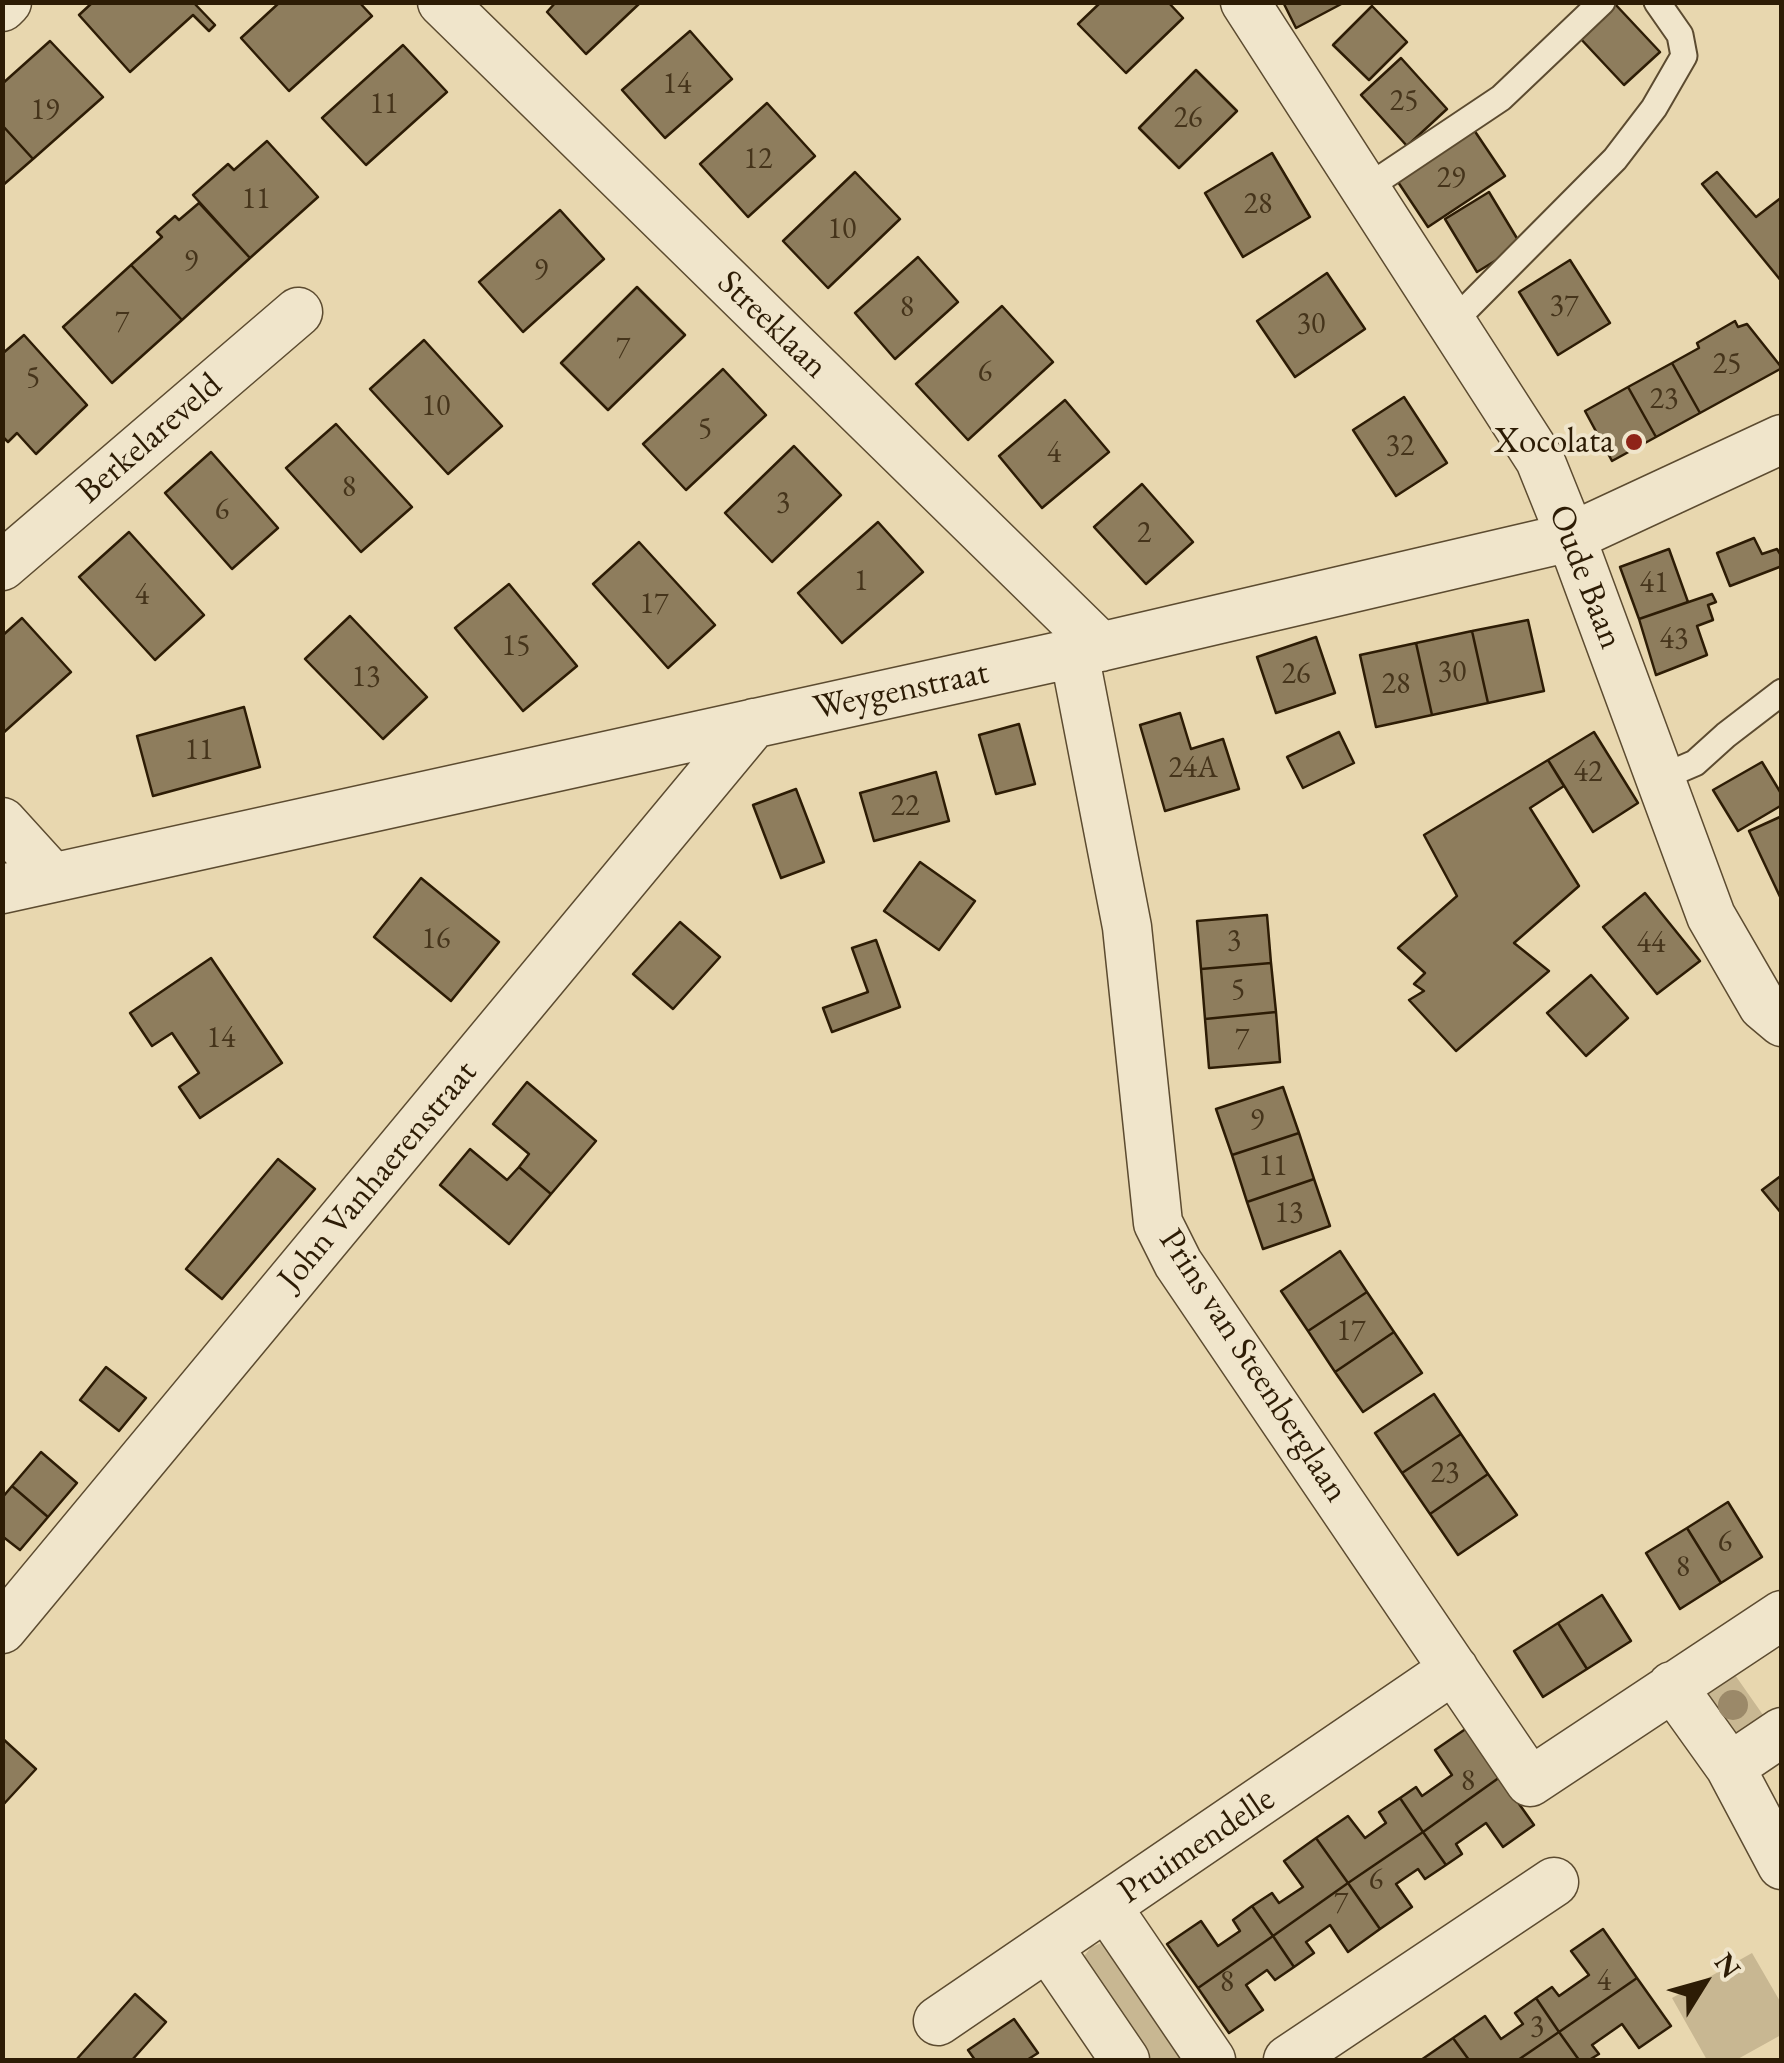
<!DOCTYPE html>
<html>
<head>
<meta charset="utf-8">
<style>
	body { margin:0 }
	#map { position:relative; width:1784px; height:2063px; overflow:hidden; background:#e8d7af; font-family:"EB Garamond",serif }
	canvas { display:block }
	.frame { position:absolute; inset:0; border:5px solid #2d1c05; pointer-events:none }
	.north { position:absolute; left:1654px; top:1933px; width:100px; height:100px; -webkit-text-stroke:8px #f0e5cb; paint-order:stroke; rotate:53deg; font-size:28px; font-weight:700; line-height:40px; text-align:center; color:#2d1c05 }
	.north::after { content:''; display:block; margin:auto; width:35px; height:45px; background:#2d1c05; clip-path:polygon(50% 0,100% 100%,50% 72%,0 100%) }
</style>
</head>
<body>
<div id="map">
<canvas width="1784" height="2063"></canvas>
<div class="frame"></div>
<div class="north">N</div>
</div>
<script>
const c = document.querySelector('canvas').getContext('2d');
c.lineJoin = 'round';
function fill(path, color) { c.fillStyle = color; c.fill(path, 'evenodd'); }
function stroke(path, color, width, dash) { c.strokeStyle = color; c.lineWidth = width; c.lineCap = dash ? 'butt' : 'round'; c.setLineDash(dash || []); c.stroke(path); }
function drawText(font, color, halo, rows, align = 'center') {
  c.font = font + ' "EB Garamond",serif'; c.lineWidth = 8; c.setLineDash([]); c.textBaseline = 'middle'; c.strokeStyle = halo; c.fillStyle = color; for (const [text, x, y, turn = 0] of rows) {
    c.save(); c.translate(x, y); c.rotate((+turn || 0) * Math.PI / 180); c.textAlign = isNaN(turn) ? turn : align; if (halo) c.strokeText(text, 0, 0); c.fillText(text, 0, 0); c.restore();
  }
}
const green = new Path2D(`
	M1728,1665L1768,1722C1747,1734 1732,1742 1717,1718C1709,1707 1705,1701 1706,1687Z
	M1104,1942L1189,2060H1143L1082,1959L1091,1947Z
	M1752,1953L1781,2003V2035L1736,2060H1707L1672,1998Z`);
const building = new Path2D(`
	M93,2H193L215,25L209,31L193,15L130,72L79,15Z
	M280,2H359L372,16L289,91L241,38Z
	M556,2H641L586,54L547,12Z
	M1101,2H1168L1183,18L1126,73L1078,24Z
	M1283,2H1345L1296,28Z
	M1615,4L1660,52L1624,85L1579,37Z
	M1372,6L1407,42L1369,80L1333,45Z
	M690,31L732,79L665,138L622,90Z
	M50,41L103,97L33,159L2,125V84Z
	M403,45L447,92L366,165L322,118Z
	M1401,58L1447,109L1407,146L1361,95Z
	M1196,70L1237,111L1179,168L1139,128Z
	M767,103L815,156L748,217L700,164Z
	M2,125L33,159L2,186Z
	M1474,130L1505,176L1428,227L1398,182Z
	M267,141L318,197L250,258L193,195L228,164L234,170Z
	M1272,153L1310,217L1243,257L1205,193Z
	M855,172L900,219L828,288L783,241Z
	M1717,172L1756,217L1782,197V282L1702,184Z
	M1489,192L1521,245L1477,272L1445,219Z
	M199,203L250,258L182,320L131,265L162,237L157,232L175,216L179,220Z
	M560,210L604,259L523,332L479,282Z
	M918,257L958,302L895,359L855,313Z
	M1570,260L1610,323L1558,355L1519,292Z
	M131,265L182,320L112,383L63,327Z
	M1327,273L1365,329L1295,377L1257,321Z
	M637,287L685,335L608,410L561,363Z
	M1002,306L1053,362L968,440L916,384Z
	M1735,321L1738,327L1747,324L1782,368L1700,413L1672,363L1699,348L1697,343Z
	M24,335L87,405L36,454L17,433L8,442L2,436V354Z
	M424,340L502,426L448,474L370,389Z
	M1672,363L1700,413L1656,437L1628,387Z
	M723,369L766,415L686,490L643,444Z
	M1628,387L1656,437L1612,461L1585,411Z
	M1404,397L1447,463L1396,496L1353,430Z
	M1065,400L1109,452L1042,508L999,456Z
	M336,424L412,507L361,552L286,468Z
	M794,446L841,495L772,562L725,513Z
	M211,452L278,528L232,569L165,493Z
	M1142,484L1193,542L1146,584L1094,527Z
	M878,522L923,572L842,643L798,593Z
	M129,532L204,615L155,660L79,577Z
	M1754,538L1762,554L1777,549L1782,557V566L1730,586L1717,553Z
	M639,542L715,625L668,668L593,584Z
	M1669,549L1688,602L1639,619L1620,567Z
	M509,584L577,666L523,711L455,628Z
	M1712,594L1716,602L1708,605L1713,620L1697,626L1707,655L1656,675L1639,619Z
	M350,616L427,697L383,739L305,659Z
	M22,618L71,672L2,734V636Z
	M1528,620L1544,691L1488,703L1472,631Z
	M1472,631L1488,703L1432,715L1416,643Z
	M1316,637L1335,693L1276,713L1257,657Z
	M1416,643L1432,715L1376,727L1360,655Z
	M244,707L260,767L153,796L137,736Z
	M1180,713L1191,749L1223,739L1239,789L1165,811L1140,725Z
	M1019,724L1035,784L996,794L979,735Z
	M1339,732L1354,763L1303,788L1287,757Z
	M1594,732L1638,803L1593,832L1548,760Z
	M1548,760L1564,786L1530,808L1579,886L1514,943L1549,971L1456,1051L1409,1000L1424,991L1414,984L1425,973L1398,948L1457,896L1424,835Z
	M1762,762L1782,795V805L1738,831L1713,790Z
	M936,772L949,821L874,841L860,793Z
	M796,789L824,862L781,878L753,805Z
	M1782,816V901L1749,831Z
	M920,862L975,901L939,950L884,911Z
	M421,878L499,942L451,1001L374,937Z
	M1645,893L1700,961L1657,994L1603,927Z
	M1267,915L1271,963L1201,969L1197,921Z
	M680,922L720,957L673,1009L633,974Z
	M876,940L900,1007L832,1032L823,1008L868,992L852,948Z
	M211,958L282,1063L200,1118L179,1087L199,1073L172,1033L152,1046L130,1013Z
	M1271,963L1276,1012L1205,1019L1201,969Z
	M1591,975L1628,1018L1586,1056L1547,1013Z
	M1276,1012L1280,1062L1209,1068L1205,1019Z
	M527,1082L596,1141L551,1194L519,1167L529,1154L493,1124Z
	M1283,1087L1299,1133L1232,1155L1216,1109Z
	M1299,1133L1314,1179L1247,1202L1232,1155Z
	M470,1149L507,1180L519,1167L551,1194L509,1244L440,1185Z
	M278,1159L315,1189L222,1299L186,1269Z
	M1782,1175V1214L1762,1190Z
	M1314,1179L1330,1226L1263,1249L1247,1202Z
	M1340,1251L1367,1292L1308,1331L1281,1291Z
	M1367,1292L1394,1332L1335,1372L1308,1331Z
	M1394,1332L1422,1373L1363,1412L1335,1372Z
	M106,1367L146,1398L119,1431L80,1400Z
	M1434,1394L1461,1434L1402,1473L1375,1433Z
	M1461,1434L1488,1474L1430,1514L1402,1473Z
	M41,1452L77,1483L48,1517L12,1486Z
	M1488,1474L1517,1515L1458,1555L1430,1514Z
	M12,1486L48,1517L20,1550L2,1536V1498Z
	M1728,1502L1762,1557L1721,1583L1687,1528Z
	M1687,1528L1721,1583L1680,1609L1646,1553Z
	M1602,1595L1631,1641L1587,1669L1558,1623Z
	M1558,1623L1587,1669L1543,1697L1514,1651Z
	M1467,1728L1500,1777L1423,1832L1400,1798L1416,1787L1422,1796L1452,1775L1435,1750Z
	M2,1738L36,1769L2,1806Z
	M1500,1777L1534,1825L1503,1847L1486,1823L1456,1844L1462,1854L1446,1865L1423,1832Z
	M1400,1798L1423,1832L1348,1883L1316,1838L1348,1816L1365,1838L1386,1823L1379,1812Z
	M1423,1832L1446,1865L1425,1879L1418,1869L1396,1884L1412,1907L1380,1929L1348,1883Z
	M1316,1838L1348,1883L1273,1936L1252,1906L1272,1893L1279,1903L1303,1887L1284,1861Z
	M1348,1883L1380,1929L1348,1952L1330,1925L1306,1942L1314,1953L1294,1967L1273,1936Z
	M1252,1906L1273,1936L1198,1988L1167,1944L1201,1921L1218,1946L1240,1931L1233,1920Z
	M1603,1929L1637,1978L1559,2032L1536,1998L1552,1987L1559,1996L1589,1975L1571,1951Z
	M1273,1936L1294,1967L1275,1980L1267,1970L1246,1985L1263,2010L1229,2033L1198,1988Z
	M1637,1978L1671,2026L1639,2048L1622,2024L1592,2045L1599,2054L1589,2060H1579L1559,2032Z
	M135,1994L166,2022L132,2060H76Z
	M1536,1998L1559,2032L1518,2060H1469L1453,2038L1485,2016L1501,2039L1523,2024L1515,2013Z
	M1014,2019L1038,2053L1027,2060H975L968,2050Z
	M1559,2032L1579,2060H1518Z
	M1453,2038L1469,2060H1421Z`);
const lane = new Path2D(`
	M1365,189L1501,98L1602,2
	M1452,323L1615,159L1654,108L1684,56L1680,35L1657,2
	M1660,778L1695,763L1726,735L1782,692`);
const street = new Path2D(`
	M442,2L1101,647
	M1245,2L1540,460L1571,537L1711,916L1763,1006L1782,1022
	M2,7L7,2
	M2,566L298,312
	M1074,653L1127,927L1158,1223L1178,1263L1530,1782L1782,1615
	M2,822L52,877
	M2,889L1074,653L1571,537L1782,439
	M2,1629L754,723
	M1672,1686L1730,1767
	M1782,1732L1730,1767L1782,1865
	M1107,1907L1211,2060
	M1048,1947L1125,2060
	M938,2021L1454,1669
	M1288,2060L1554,1882`);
const trees = [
	[1733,1705]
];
const markers = [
	[1634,442,10,"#8f2418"]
];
const numberNames = [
	["14",677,85],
	["25",1404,102],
	["11",384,105],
	["19",45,111],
	["26",1188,119],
	["12",758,160],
	["29",1451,179],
	["11",256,200],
	["28",1258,205],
	["10",842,230],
	["9",191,262],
	["9",541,271],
	["37",1564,307],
	["8",907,308],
	["7",122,323],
	["30",1311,325],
	["7",623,349],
	["25",1727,365],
	["6",985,373],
	["5",33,379],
	["23",1664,400],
	["10",436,407],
	["5",705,430],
	["32",1400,447],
	["4",1054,454],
	["8",349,488],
	["3",783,504],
	["6",222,511],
	["2",1144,534],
	["1",861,582],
	["41",1654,584],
	["4",142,596],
	["17",654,605],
	["43",1674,640],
	["15",516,647],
	["30",1452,673],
	["26",1296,675],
	["13",366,678],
	["28",1396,685],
	["11",199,751],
	["24A",1193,769],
	["42",1588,773],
	["22",905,807],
	["16",436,940],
	["3",1234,942],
	["44",1651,944],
	["5",1238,991],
	["14",221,1039],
	["7",1242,1040],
	["9",1257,1121],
	["11",1273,1167],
	["13",1289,1214],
	["17",1351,1332],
	["23",1445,1474],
	["6",1725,1543],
	["8",1683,1568],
	["8",1468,1782],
	["6",1376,1881],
	["7",1341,1904],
	["4",1604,1982],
	["8",1227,1983],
	["3",1537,2028]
];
const streetNames = [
	["Streeklaan",772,325,44],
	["Berkelareveld",150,439,-41],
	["Oude Baan",1585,577,69],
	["Weygenstraat",901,691,-12],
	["John Vanhaerenstraat",378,1176,-50],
	["Prins van Steenberglaan",1253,1366,57],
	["Pruimendelle",1197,1846,-34]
];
const poiNames = [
	["Xocolata",1614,442]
];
fill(green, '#c8b792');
fill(building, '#8e7d5d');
stroke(building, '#2d1c05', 2.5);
stroke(lane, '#5c4b30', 29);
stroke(street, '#5c4b30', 51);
stroke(lane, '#f0e5cb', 25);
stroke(street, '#f0e5cb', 48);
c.fillStyle = '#9b8969';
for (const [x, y] of trees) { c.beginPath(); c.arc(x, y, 15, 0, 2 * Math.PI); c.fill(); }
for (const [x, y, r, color] of markers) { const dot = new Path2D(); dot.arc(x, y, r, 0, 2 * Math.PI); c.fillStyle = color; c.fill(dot); stroke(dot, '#f0e5cb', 4); }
drawText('30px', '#45341b', null, numberNames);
drawText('35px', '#2d1c05', '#f0e5cb', streetNames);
drawText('35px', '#2d1c05', '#f0e5cb', poiNames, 'right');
</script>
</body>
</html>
